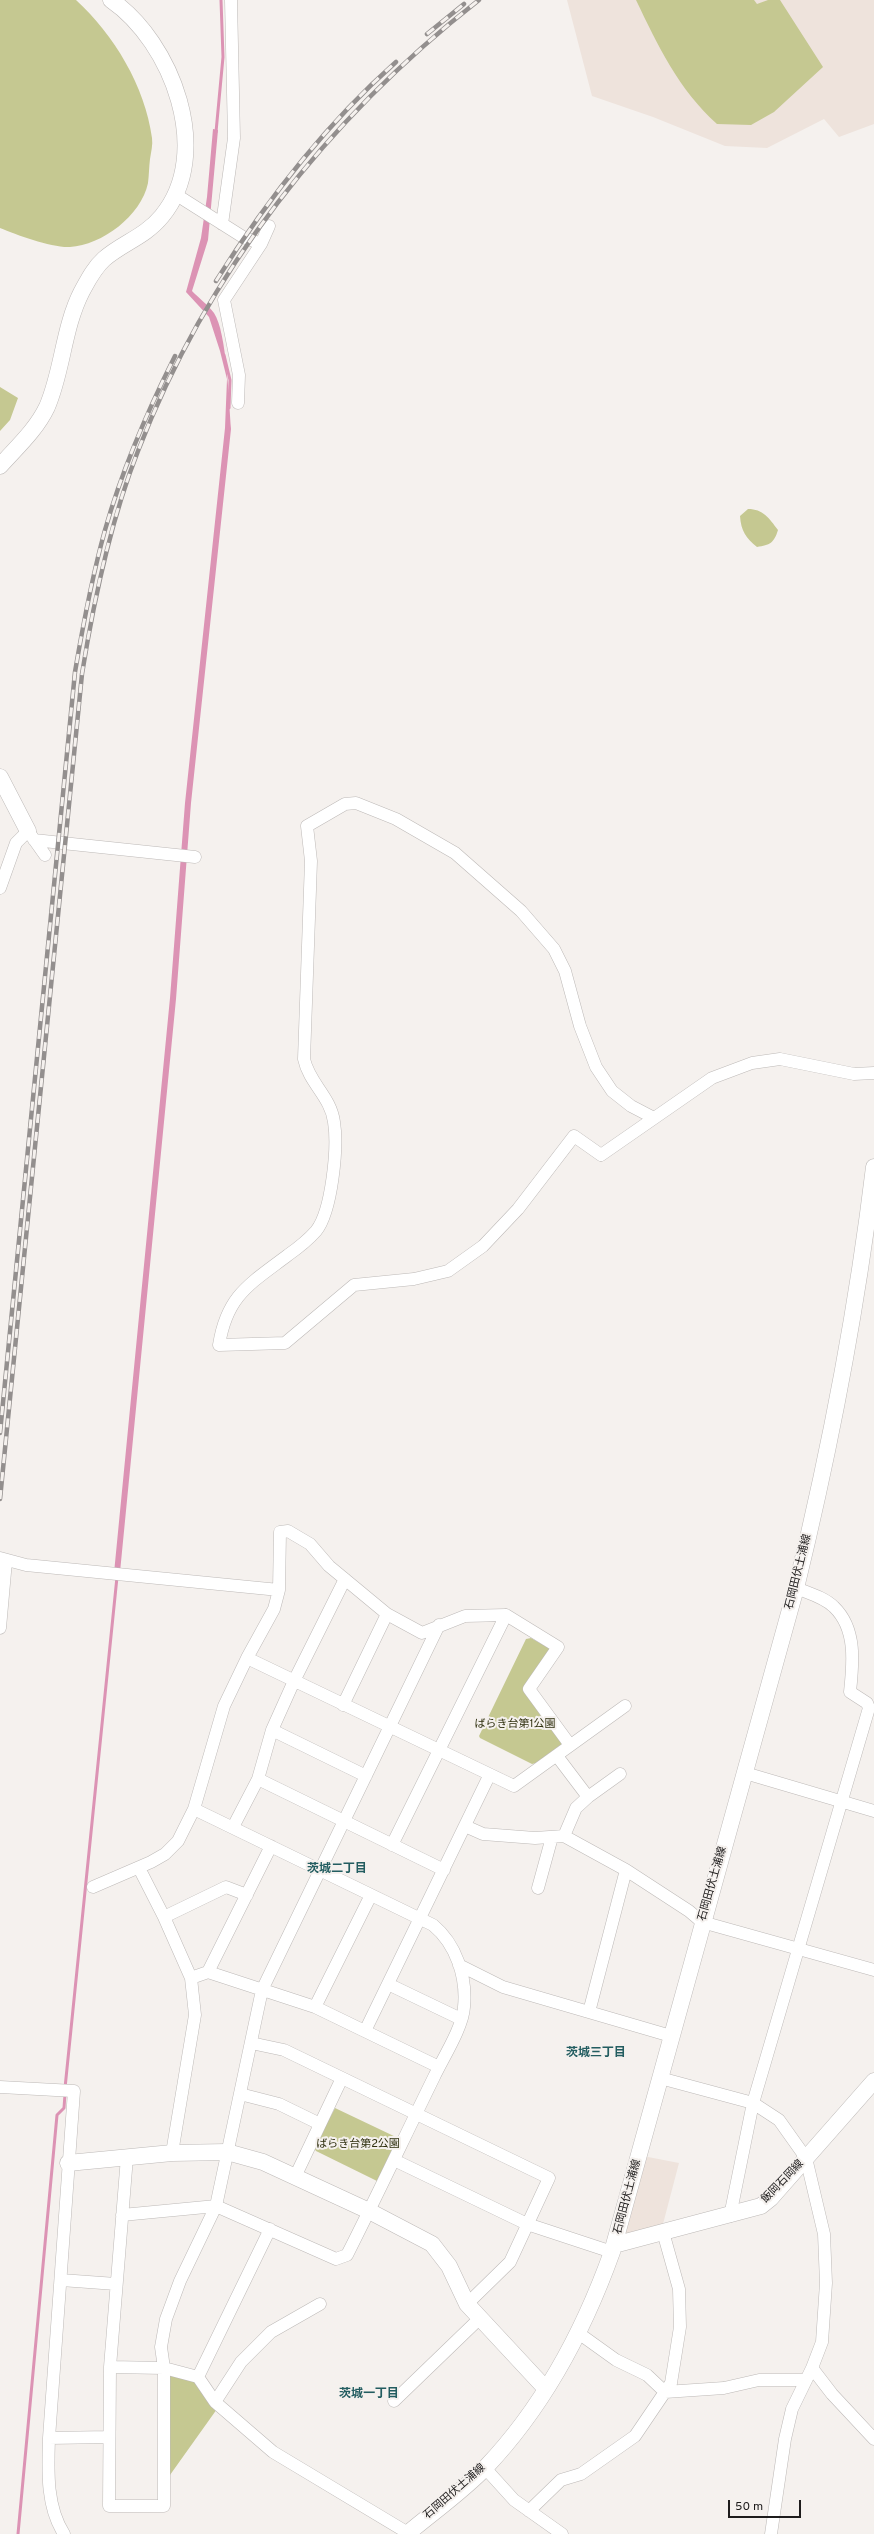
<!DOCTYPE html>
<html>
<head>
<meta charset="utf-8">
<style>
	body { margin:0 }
	#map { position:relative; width:874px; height:2534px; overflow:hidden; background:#f5f1ee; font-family:Overpass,sans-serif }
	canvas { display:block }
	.scale { position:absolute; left:728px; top:2500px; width:73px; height:18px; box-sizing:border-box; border:2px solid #1e1c1c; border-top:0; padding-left:5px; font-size:12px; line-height:14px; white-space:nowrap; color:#1e1c1c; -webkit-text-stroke:3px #f5f1ee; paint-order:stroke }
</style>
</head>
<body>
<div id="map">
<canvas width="874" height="2534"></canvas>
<div class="scale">50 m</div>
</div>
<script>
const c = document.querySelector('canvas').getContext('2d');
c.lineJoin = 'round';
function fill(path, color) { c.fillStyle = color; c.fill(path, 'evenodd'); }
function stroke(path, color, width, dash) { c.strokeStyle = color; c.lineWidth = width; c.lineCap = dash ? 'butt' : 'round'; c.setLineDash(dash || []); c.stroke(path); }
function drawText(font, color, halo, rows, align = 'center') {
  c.font = font + ' Overpass,"Noto Sans JP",sans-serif'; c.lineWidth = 4; c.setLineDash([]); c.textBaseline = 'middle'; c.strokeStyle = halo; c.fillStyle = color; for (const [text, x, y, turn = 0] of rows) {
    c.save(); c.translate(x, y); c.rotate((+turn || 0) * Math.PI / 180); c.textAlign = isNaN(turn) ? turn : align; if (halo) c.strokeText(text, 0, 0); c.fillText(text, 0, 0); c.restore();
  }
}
const built = new Path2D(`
	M567,0H874V124L839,137L824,119L767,148L725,146L653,117L592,96Z
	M643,2156L679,2163L663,2224L630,2237L624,2234Z`);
const green = new Path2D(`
	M0,0H76C114,35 145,86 152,138C153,145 151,152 150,159C149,167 149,175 148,183C141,216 102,245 70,247C52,248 17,235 0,228Z
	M636,0H754L757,4L768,0H780L823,67L774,112L751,125L717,124C679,90 658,46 636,0Z
	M0,387L18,398L10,420L0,431Z
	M748,509C763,509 769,518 778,530C774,543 770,545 757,547C746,538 741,531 740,516Z
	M531,1638L549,1648V1652L524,1690L562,1741L561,1745L536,1763L532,1764L480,1738L479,1736L526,1639Z
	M335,2108L398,2138L377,2181L316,2151L314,2148Z
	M172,2375L195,2380L217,2409L170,2475L168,2378Z`);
const water = new Path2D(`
	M213,129L218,130L208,240L192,291C199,298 208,305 214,313C227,332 229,404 231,429L191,803L176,999L120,1572L114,1573L170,998L185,803L225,428L227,379L220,351L209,317L186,292L201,238L207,197Z`);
const stream = new Path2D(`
	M216,132L223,57L221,0
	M224,355L230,380L229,408
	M65,2088L117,1577
	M18,2534L57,2115L64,2108L65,2094`);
const street = new Path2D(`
	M175,194L243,237L261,244
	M222,224L234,138L231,0
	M238,403L239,375L224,300L261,244L269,226
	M34,840L195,857
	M0,888L16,843L28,831L45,855
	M654,1118L631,1106L612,1091L596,1067L580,1026L565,971L554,949L521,911L455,853L396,819L356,803L345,804L307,826L311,861L304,1059C309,1083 331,1097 334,1122C338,1147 332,1211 316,1231C308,1240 298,1248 288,1255C250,1284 227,1295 219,1345L285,1343L354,1285L414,1279L448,1271L483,1246L518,1209L574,1136L601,1155L712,1078L752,1063L780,1059L854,1074L874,1073
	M0,1558L26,1565L279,1590
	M0,1628L6,1561
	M247,1658L514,1786L625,1706
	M343,1705L387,1614
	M272,1730L366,1776
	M557,1756L588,1797L576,1808L564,1836
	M745,1773L874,1811
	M258,1779L444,1870
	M588,1797L620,1774
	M465,1826L483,1834L535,1838L564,1836L626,1870L689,1911L702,1922L874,1970
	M233,1827L258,1779L272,1730L294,1681L345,1579
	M392,1845L506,1615
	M139,1868L164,1917L191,1978L195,2015L172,2153
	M93,1887L151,1862L165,1854L178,1841L194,1809L224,1706L247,1658L274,1609L279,1590L280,1532L288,1531L310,1544L329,1566L387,1614L422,1633L465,1616L506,1615L558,1647L529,1689L570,1745
	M538,1888L552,1837
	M164,1917L226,1887L247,1895
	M459,1965L503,1987L671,2036
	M208,1972L271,1846
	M191,1978L208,1972L315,2007L439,2067
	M388,1984L461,2019
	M315,2007L371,1895
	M589,2012L626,1870
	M365,2031L489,1776
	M251,2043L284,2050L549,2178L510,2262L467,2304
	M660,2078L753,2103L779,2120L806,2158L824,2234L826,2283L822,2342L812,2368L792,2409L785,2439L771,2534
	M0,2087L74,2091L49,2438C48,2470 46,2506 64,2534
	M240,2094L279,2104L320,2124
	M127,2157L110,2367L109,2506H164V2368L161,2347L166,2319L180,2281L216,2206L262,1990L439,1625
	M394,2160L527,2224L612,2252
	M295,2177L342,2078
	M122,2215L216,2206L336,2259L347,2255C377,2196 405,2136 434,2077C443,2058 463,2027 464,2007C467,1977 456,1944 433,1925L194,1809
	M730,2216L753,2103L869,1708L867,1703L850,1692C853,1664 857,1629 834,1607C824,1597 808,1593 796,1588
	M61,2280L116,2284
	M577,2332L616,2360L647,2375L665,2392L724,2388L759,2380H806
	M110,2367L164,2368L198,2377L215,2402L273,2452L408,2533
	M812,2368L832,2394L874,2439
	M198,2377L270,2229
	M394,2401L479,2319
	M215,2402L241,2362L271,2332L320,2304
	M49,2438L109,2437
	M485,2468L514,2500L562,2534
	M529,2511L561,2480L581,2474L635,2436L671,2383L680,2327L679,2289L663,2232`);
const secondary = new Path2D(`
	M0,466C17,447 36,430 47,407C63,370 63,328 82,291C88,280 94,268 104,259C122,243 145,237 162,216C214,153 172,42 111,0
	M0,777L28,831
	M68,2163L172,2153L227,2152L263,2162L369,2211L432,2244L449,2266L467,2304L546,2389
	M614,2245L761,2206L771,2198L874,2081
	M407,2534C433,2512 462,2492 486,2467C543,2407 584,2330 612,2252L796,1588C830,1449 857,1309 874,1167`);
const rail = new Path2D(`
	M427,34L464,4
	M216,281C266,201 325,125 396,62
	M0,1433L75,672C83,625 92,577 105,530C122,470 147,412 175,356
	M0,1499L82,674C94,599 110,522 138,451C207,272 328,118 479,0`);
const streetNames = [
	["石岡田伏土浦線",799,1572,-76],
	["石岡田伏土浦線",713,1884,-74],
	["飯岡石岡線",783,2182,-46],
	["石岡田伏土浦線",628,2197,-75],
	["石岡田伏土浦線",455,2492,-41]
];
const parkNames = [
	["ばらき台第1公園",515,1725],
	["ばらき台第2公園",358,2145]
];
const neighbourhoodNames = [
	["茨城二丁目",337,1870],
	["茨城三丁目",596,2054],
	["茨城一丁目",369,2395]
];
fill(built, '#eee3dc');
fill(green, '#c5c891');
fill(water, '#dc93b4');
stroke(stream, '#dc93b4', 3);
stroke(street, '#bdb9b7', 13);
stroke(secondary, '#bdb9b7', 17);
stroke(street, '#fff', 12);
stroke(secondary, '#fff', 16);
stroke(rail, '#938f8e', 4.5);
stroke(rail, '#f5f1ee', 3, [9]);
drawText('11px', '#1e1c1c', '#f5f1ee', streetNames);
drawText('11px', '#2e2f0e', '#f5f1ee', parkNames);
drawText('bold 12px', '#235d60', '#f5f1ee', neighbourhoodNames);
</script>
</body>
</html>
